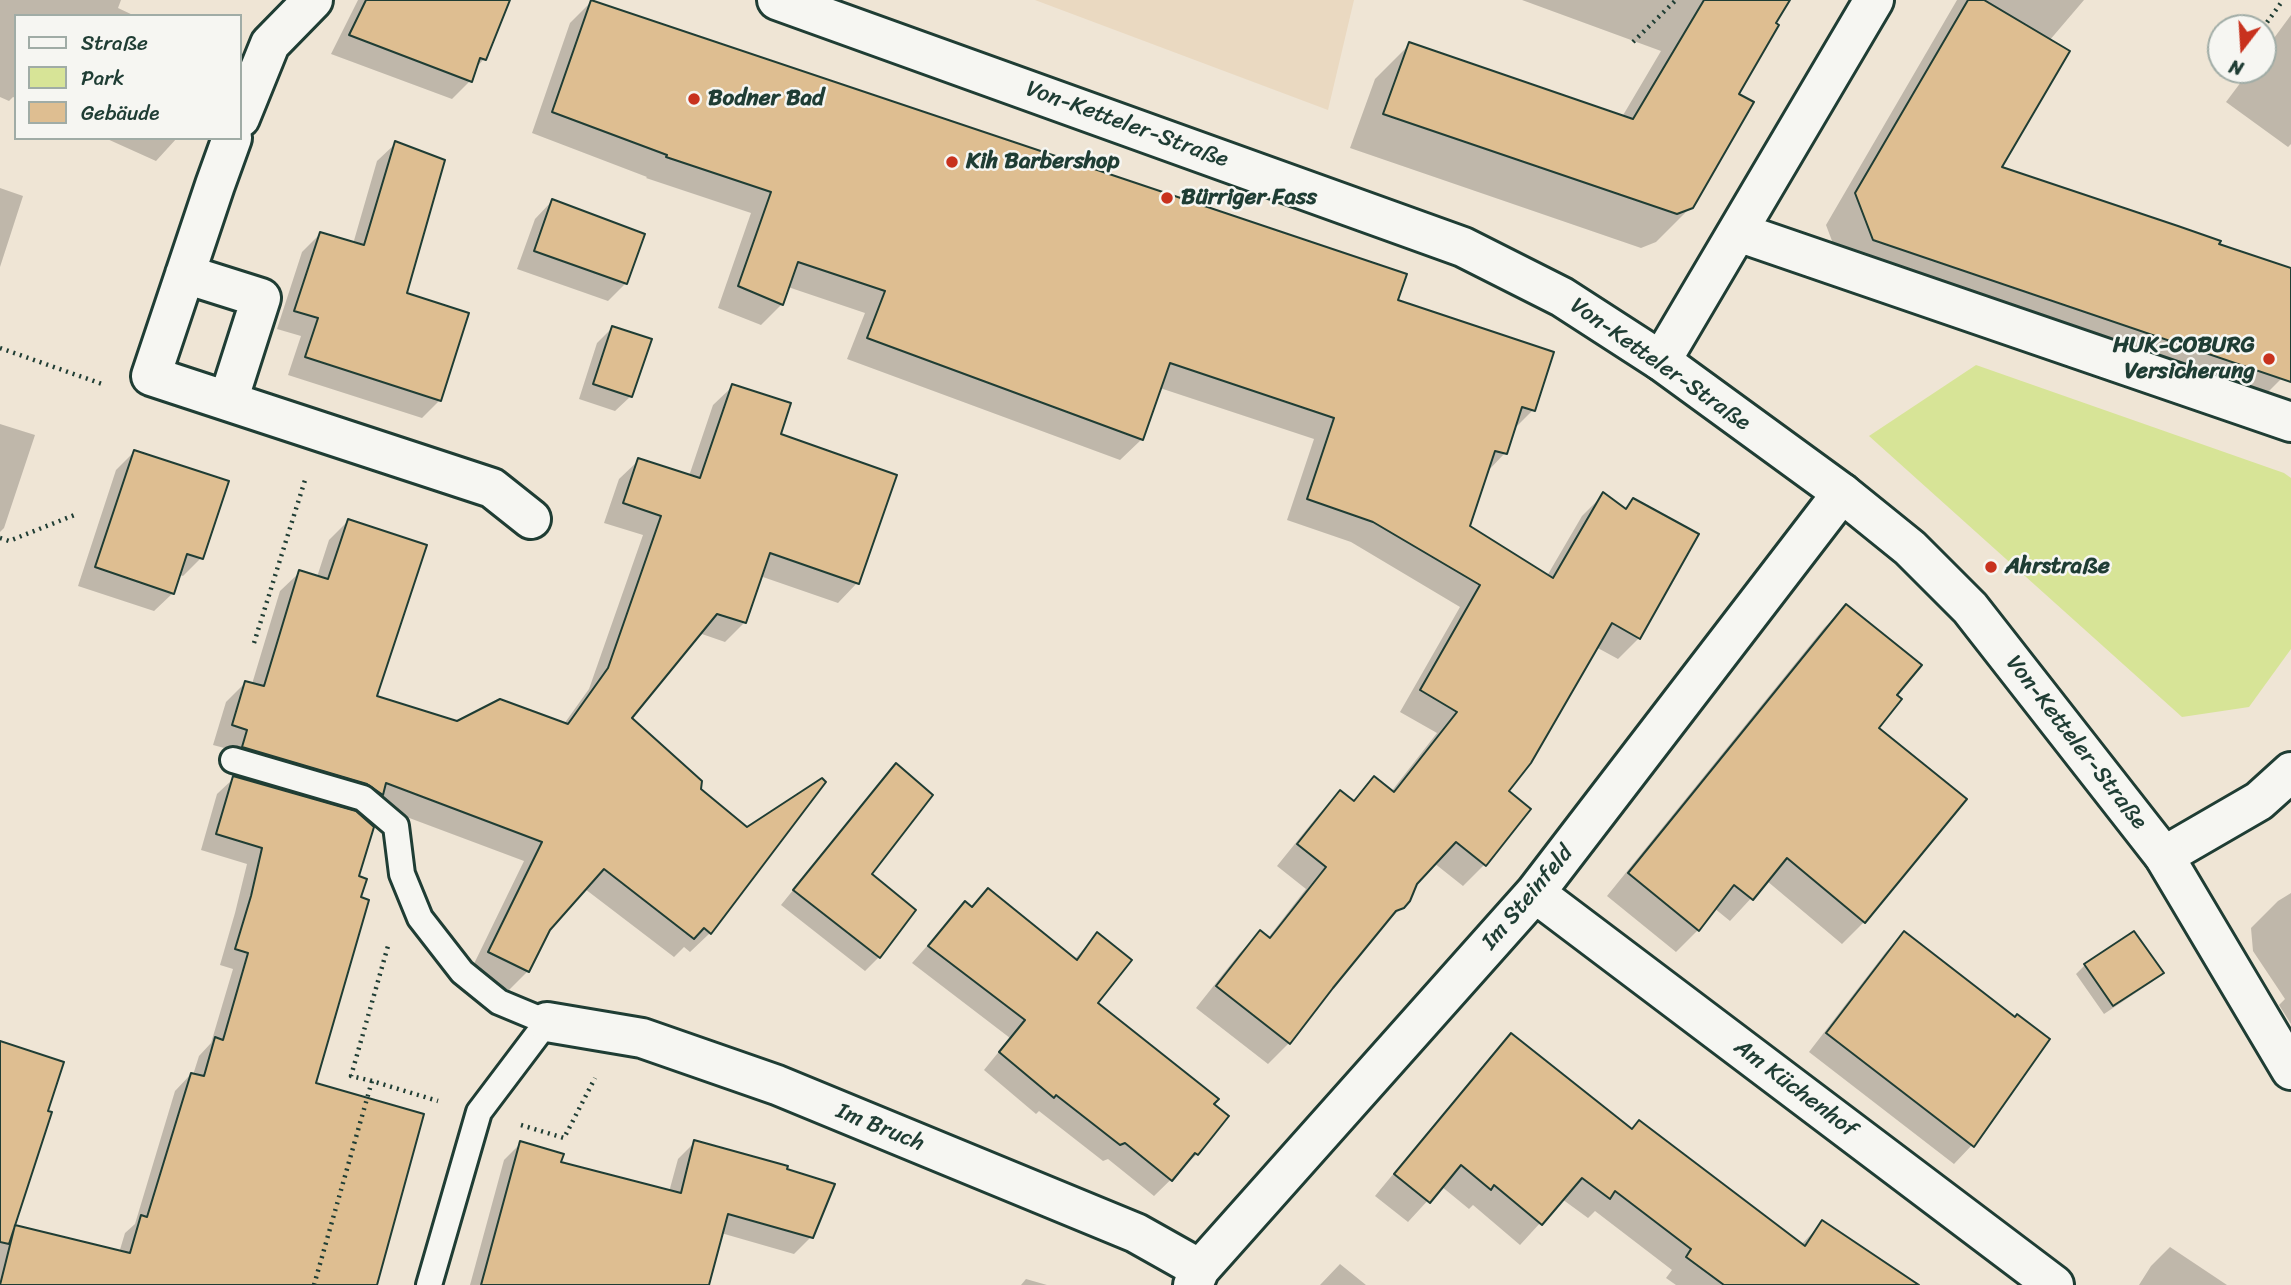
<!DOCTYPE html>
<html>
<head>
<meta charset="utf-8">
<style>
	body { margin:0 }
	#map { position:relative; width:2291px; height:1285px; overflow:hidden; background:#efe5d5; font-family:Sriracha,sans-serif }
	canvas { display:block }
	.legend { position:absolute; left:14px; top:14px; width:228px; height:126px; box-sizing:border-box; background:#f6f6f2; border:2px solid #a0aca6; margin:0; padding:9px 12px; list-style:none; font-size:21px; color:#1f3d34 }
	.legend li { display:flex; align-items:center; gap:14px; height:35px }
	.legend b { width:35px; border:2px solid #a0aca6 }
	.north { position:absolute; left:2207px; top:14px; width:70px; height:70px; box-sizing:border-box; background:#f6f6f2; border:2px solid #a0aca6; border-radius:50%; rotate:197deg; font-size:19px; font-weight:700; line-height:28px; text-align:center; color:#1f3d34 }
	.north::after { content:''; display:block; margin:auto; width:24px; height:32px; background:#c8321e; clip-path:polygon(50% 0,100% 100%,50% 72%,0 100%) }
</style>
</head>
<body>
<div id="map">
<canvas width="2291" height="1285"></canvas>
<ul class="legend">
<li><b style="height:9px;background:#f6f6f2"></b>Straße</li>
<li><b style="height:19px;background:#d7e497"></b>Park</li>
<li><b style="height:19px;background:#debe91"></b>Gebäude</li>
</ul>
<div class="north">N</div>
</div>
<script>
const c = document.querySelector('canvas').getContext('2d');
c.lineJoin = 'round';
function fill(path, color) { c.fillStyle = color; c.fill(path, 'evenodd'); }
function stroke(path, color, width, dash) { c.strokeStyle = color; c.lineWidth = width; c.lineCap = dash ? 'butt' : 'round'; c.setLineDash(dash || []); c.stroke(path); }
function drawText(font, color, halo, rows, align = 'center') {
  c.font = font + ' Sriracha,sans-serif'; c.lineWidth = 5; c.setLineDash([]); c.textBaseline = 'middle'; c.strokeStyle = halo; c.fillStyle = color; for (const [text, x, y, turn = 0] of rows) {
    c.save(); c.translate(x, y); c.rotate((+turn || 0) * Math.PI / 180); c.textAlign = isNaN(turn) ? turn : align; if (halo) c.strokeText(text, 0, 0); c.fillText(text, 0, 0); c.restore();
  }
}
const built = new Path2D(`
	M1035,0H1354L1328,110Z`);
const green = new Path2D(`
	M1976,365L2284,473L2291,478V649L2249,707L2182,717L1869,436Z`);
const shadow = new Path2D(`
	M0,0H121L118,8L135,16H16V98L13,97L9,101L0,97Z
	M358,0H509L484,59L474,70L470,81L452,99L331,54Z
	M1522,0H1788L1737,94L1692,206L1656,242L1641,248L1350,148L1375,79L1410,44L1622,117L1661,51Z
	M1957,0H2084L2049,41L1999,168L2291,269V351L2282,378L2251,409L1843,270L1826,225Z
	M592,1L1396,301L1533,410L1513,430L1505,453L1486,473L1468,527L1547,576L1582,516L1603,495L1624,509L1633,500L1639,638L1618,659L1596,647L1506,791L1484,865L1463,886L1434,863L1416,884L1409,900L1381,928L1289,1043L1268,1064L1196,1008L1239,954L1260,932L1268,938L1306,889L1277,866L1319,814L1341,793L1352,802L1374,779L1391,792L1437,733L1400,712L1460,607L1351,542L1287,520L1314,439L1160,388L1142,439L1120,460L847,359L865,313L788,287L782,304L761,325L718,308L751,213L646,178L647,177L532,133L570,23Z
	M2291,15V144L2288,147L2226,102L2250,70H2263V53Z
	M105,138H177L156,161Z
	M395,144L404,294L440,400L422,418L288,375L301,336L277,329L302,252L320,234L353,244L377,161Z
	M0,188L23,196L0,267Z
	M552,201L626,283L608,301L517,269L535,219Z
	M612,328L631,396L615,411L579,399L597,343Z
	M733,386L778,436L857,583L838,603L760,576L745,622L725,642L699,633L630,718L710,933L690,952L684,947L674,957L585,889L548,929L528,971L509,990L470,972L524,861L372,804L362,814L347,803L223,766L228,749L213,745L226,702L245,683L252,684L280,591L300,572L317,577L329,540L348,521L375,697L458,723L564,724L589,689L643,535L604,523L619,479L639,460L689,476L713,405Z
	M0,424L35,435L4,528L0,532Z
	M134,452L201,558L183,576L179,575L173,593L154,611L78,586L116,470Z
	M1846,606L1894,696L1876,728L1864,922L1842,944L1767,881L1730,921L1714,908L1698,930L1676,952L1607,896L1824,628Z
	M896,766L869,874L913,910L879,957L865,971L781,905L882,780Z
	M234,778L357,878L314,1084L376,1285H0V1243L16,1227L119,1253L125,1233L135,1224L175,1091L191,1074L193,1075L199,1056L211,1043L233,969L220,965L235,913L247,864L201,850L217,794Z
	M988,890L1074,960L1097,934L1096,1003L1212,1104L1197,1154L1154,1196L1108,1159L1103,1161L1039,1111L1036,1114L984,1070L1010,1038L912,963L965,903L970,908Z
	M2291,893V1024L2279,1005L2285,999L2253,951L2251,928L2278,901Z
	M1904,933L2015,1019L1972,1145L1954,1164L1809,1052L1886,952Z
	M2085,965L2162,973L2152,982L2104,1014L2076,974Z
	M1511,1036L1630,1130L1639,1122L1801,1245L1823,1222L1916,1285H1676L1666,1278L1672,1270L1595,1211L1588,1218L1562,1199L1520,1245L1473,1205L1469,1209L1441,1186L1408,1222L1375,1196L1491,1056Z
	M695,1142L811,1237L794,1254L721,1233L707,1285H470L504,1160L521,1143L559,1163L669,1192L678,1159Z
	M2170,1247L2227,1285H2139L2151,1266Z
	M1340,1264L1366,1285H1320Z
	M1026,1279L1047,1285H1021Z`);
const building = new Path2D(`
	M366,0H510L486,60L480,58L472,82L349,35Z
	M591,0L1407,274L1398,300L1554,352L1535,411L1522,407L1507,454L1495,451L1470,526L1553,578L1603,492L1626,509L1633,498L1699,534L1640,639L1612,623L1531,763L1509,791L1531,809L1486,866L1456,842L1417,884L1410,901L1404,908L1396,911L1333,988L1290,1044L1216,986L1260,930L1270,938L1326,867L1297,844L1340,790L1354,801L1374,776L1394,792L1457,712L1420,690L1480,585L1373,522L1307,499L1334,418L1170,363L1143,440L867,338L885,291L798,262L783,305L738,286L771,192L666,157L667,155L552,112Z
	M1704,0H1790L1776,23L1779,25L1739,94L1754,102L1693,208L1677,214L1383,114L1409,42L1633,119Z
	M1968,0H1984L2070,51L2002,167L2178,226L2221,241L2219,244L2291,268V382L1873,240L1855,193Z
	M395,141L445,160L407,293L469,313L441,401L305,357L318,318L294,311L320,232L364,245Z
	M552,199L645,234L627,284L534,251Z
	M612,326L652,339L632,397L593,384Z
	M732,384L791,403L781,434L897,475L859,584L770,553L746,623L717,614L632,718L702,781L701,789L747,827L822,778L826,782L711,934L704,928L694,939L604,869L550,930L529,972L488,952L542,842L386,783L383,795L367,784L242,747L247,730L232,725L245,681L264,686L299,570L328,579L348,519L427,545L377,696L457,721L500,699L568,724L608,668L661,516L623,503L638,458L700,478Z
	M134,450L229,481L203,559L187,554L174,594L95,567Z
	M1846,604L1922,665L1897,695L1902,699L1879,728L1967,799L1865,923L1787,858L1753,900L1734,885L1699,931L1628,873Z
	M896,763L933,795L872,874L916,910L880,958L793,890Z
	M233,776L356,811L374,827L359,876L367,879L361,897L369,900L316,1083L424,1114L377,1285H0L15,1225L130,1253L141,1215L147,1217L191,1073L204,1076L215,1037L223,1040L248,953L235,949L251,896L262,848L216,834Z
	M988,888L1077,960L1097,932L1132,960L1098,1003L1219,1099L1214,1104L1229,1116L1198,1155L1195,1153L1172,1181L1125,1143L1120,1145L1056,1095L1054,1098L999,1052L1025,1020L928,946L965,901L972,907Z
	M1904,931L2015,1017L2017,1014L2050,1039L1974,1147L1826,1033Z
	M2134,931L2164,973L2113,1006L2084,964Z
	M1511,1033L1632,1129L1639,1120L1805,1246L1822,1220L1919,1285H1724L1686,1257L1691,1249L1615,1191L1610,1199L1582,1178L1542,1225L1494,1185L1491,1190L1461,1165L1430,1203L1394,1174Z
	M0,1041L64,1062L48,1111L52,1112L9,1244L0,1242Z
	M694,1140L788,1166L787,1169L835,1184L813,1238L728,1214L709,1285H481L520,1141L564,1154L561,1162L681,1193Z`);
const path = new Path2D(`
	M2263,28L2283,0
	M1633,42L1676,0
	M0,348L105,385
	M0,538L9,541L77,514
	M254,643L306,477
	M372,1081L351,1076L388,946
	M521,1125L564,1138L595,1078
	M314,1285L372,1081L438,1101`);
const lane = new Path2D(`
	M233,760L363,798L396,826L402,874L420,918L462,972L499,1002L547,1022L479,1112L429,1285`);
const street = new Path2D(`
	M240,118L270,44L313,0
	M232,138L215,185L151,376L492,488L531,519
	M1738,232L2291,422
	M185,274L261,298L228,401
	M1661,361L1874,0
	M2164,856L2259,801L2291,772
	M1535,893L2054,1285
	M547,1022L642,1038L777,1085L1136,1233L1200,1269
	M1193,1285L1200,1269L1535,893L1842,493`);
const secondary = new Path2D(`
	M777,0L1463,247L1562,297L1661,361L1842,493L1910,548L1970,608L2164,856L2291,1070`);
const markers = [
	[694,99,7,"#c8321e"],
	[952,162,7,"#c8321e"],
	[1167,198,7,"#c8321e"],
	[2269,359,7,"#c8321e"],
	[1991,567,7,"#c8321e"]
];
const poiNames = [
	["Bodner Bad",708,99],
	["Kih Barbershop",966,162],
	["Bürriger Fass",1181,198],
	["HUK-COBURG",2255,346,"right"],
	["Versicherung",2255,372,"right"],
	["Ahrstraße",2005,567]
];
const streetNames = [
	["Von-Ketteler-Straße",1127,125,20],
	["Von-Ketteler-Straße",1660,365,35],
	["Von-Ketteler-Straße",2076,743,52],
	["Im Steinfeld",1528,898,-50],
	["Am Küchenhof",1795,1089,37],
	["Im Bruch",880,1128,22]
];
fill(built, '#ead9c1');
fill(green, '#d7e497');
fill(shadow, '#0003');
fill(building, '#debe91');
stroke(building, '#1f3d34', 2);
stroke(lane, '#1f3d34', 30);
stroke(street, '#1f3d34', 44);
stroke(secondary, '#1f3d34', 44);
stroke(path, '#1f3d34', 4.5, [2, 5]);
stroke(lane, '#f6f6f2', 24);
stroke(street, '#f6f6f2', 38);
stroke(secondary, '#f6f6f2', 38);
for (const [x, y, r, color] of markers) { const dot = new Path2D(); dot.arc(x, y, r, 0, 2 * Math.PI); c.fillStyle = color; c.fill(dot); stroke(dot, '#f6f6f2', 2.5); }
drawText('bold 23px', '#1f3d34', '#f6f6f2', poiNames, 'left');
drawText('23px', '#1f3d34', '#f6f6f2', streetNames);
</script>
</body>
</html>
